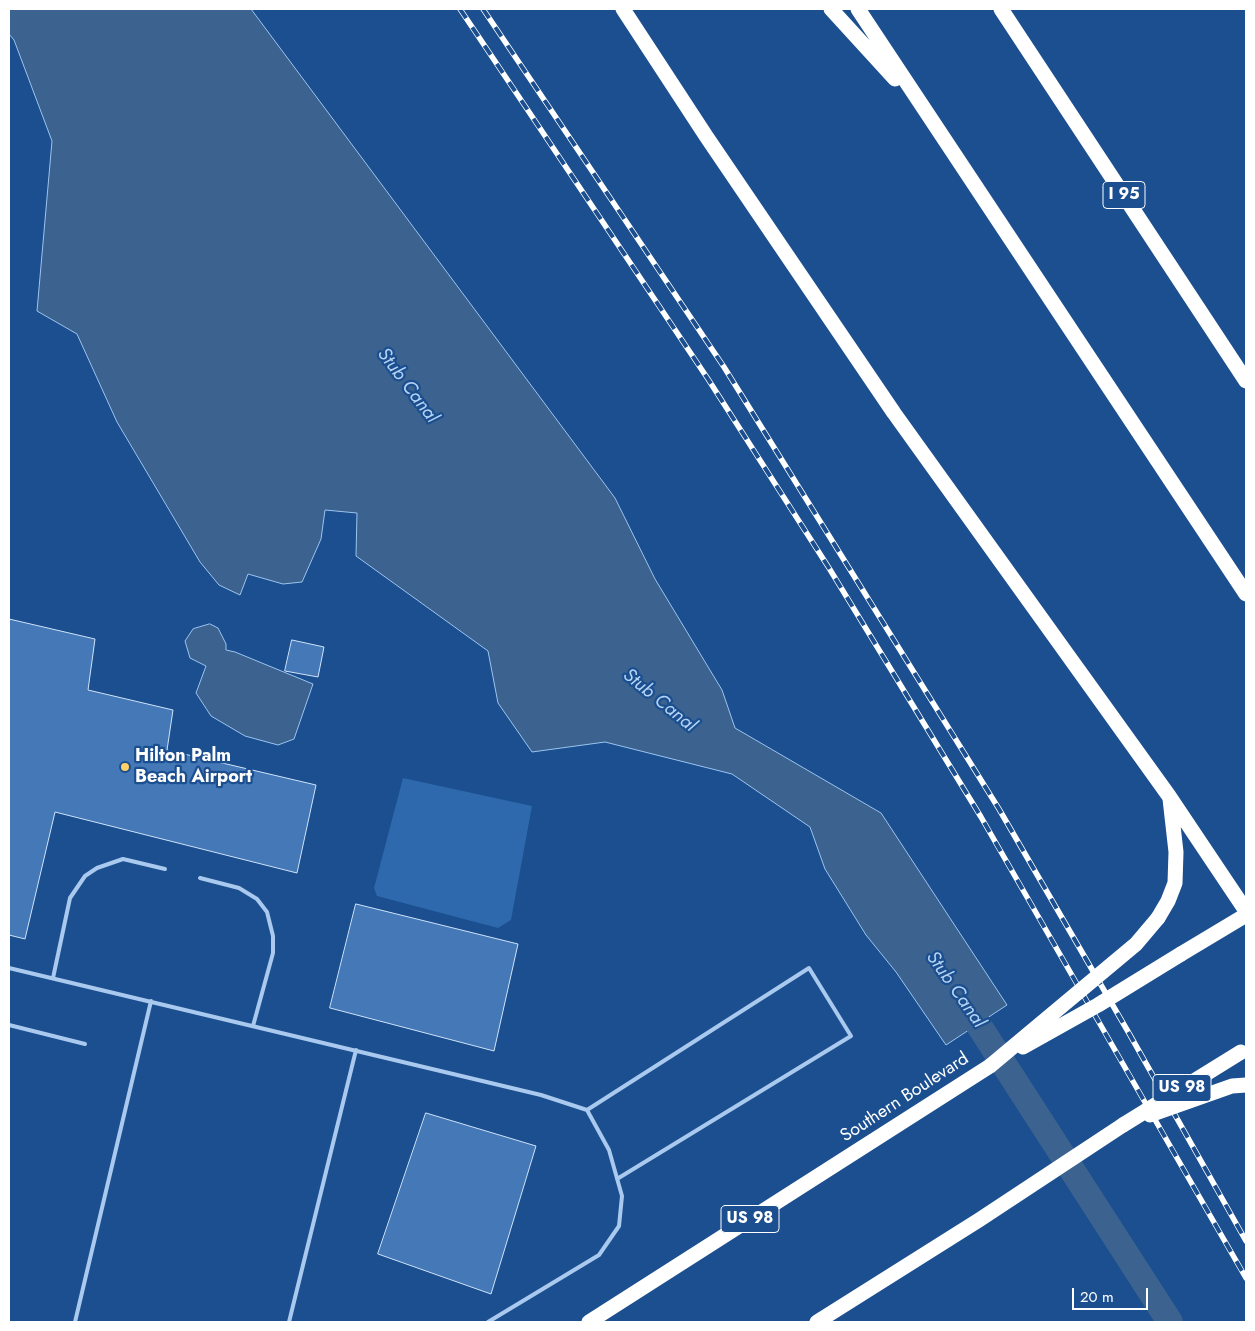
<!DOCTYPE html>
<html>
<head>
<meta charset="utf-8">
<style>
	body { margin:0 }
	#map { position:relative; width:1255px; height:1331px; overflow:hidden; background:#1b4f8f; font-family:Jost,sans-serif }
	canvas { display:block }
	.frame { position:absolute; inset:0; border:10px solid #fff; pointer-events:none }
	.scale { position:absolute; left:1072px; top:1288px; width:76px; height:22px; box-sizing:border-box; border:2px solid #fff; border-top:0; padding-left:6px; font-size:15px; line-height:18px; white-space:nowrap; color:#fff; -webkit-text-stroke:4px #1b4f8f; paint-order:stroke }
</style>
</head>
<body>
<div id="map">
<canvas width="1255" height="1331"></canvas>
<div class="frame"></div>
<div class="scale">20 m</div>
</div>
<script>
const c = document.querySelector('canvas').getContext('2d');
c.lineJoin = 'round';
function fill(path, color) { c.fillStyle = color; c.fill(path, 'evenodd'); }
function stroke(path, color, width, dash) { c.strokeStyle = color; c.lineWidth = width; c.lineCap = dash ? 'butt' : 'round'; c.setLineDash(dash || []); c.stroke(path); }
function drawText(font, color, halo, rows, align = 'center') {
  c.font = font + ' Jost,sans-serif'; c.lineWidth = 4.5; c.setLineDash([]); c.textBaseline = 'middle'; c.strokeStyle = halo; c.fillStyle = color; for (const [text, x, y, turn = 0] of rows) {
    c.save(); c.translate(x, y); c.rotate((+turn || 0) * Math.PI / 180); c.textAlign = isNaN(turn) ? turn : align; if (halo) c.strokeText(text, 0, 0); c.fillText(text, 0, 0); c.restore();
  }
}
const green = new Path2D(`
	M403,778L532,806L511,920L498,928L377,896L374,888Z`);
const water = new Path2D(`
	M9,9H251L615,498L655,579L722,690L735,728L881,813L1007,1005L946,1045L896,972L866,935L825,869L810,827L732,774L605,742L532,752L498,703L488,651L356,556L357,513L325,510L321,539L302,582L283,584L248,574L240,595L219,585L200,562L117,422L77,334L37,311L52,141L14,40L9,34Z
	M210,624L218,628L226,644V650L235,652L313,684L294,739L278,745L245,736L211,716L196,693L206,666L190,658L185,641L193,629Z`);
const canal = new Path2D(`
	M959,996L978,1024L1170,1322`);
const building = new Path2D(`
	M9,619L95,639L88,690L173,710L167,750L316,785L297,873L55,812L25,939L9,935Z
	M292,640L324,647L318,677L285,671Z
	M356,904L518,944L494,1051L330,1008Z
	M426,1113L536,1146L491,1294L378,1254Z`);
const lane = new Path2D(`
	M200,878L239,888L257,899L267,912L273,936V953L253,1026
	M9,968L541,1095L587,1110L609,1150L622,1196L619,1226L599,1255L488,1322
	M53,978L70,898L85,876L97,868L123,859L165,869
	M9,1025L85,1044
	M587,1110L809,968L851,1036L617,1179
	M75,1322L151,1001
	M289,1322L356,1050`);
const highway = new Path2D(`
	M623,9L706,136L894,413L1067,654L1169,796L1246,911
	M831,9L895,79
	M858,9L1246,594
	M1001,9L1246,381
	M1158,918L1168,901L1175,883L1176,852L1170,799
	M1181,954L1246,915
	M589,1322L990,1066
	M817,1322L979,1220L1123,1125`);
const rail = new Path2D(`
	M460,9L708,379L829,568L981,817L1246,1278
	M483,9L724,367L999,809L1130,1035L1246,1241`);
const highwayBridge = new Path2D(`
	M1023,1047L1098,1005L1181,954
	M990,1066L1136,944L1158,918
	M1150,1115L1232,1086L1246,1085
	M1123,1125L1241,1052`);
const markers = [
	[125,767,5,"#ffd166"]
];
const shields = [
	[1124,195,42],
	[1182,1088,58],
	[750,1219,58]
];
const shieldNames = [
	["I 95",1124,195],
	["US 98",1182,1088],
	["US 98",750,1219]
];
const poiNames = [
	["Hilton Palm",135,757],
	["Beach Airport",135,778]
];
const streetNames = [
	["Southern Boulevard",905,1098,-33]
];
const waterNames = [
	["Stub Canal",407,386,53],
	["Stub Canal",659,701,39],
	["Stub Canal",955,990,55]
];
fill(green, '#2e69ad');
fill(water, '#3c6290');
stroke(water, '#9cc4f0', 1);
stroke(canal, '#3c6290', 26);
fill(building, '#4478b7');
stroke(building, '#cfe3fa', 1);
stroke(lane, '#a9c9ee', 4);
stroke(highway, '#fff', 15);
stroke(rail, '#fff', 5.5);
stroke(rail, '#1b4f8f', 4, [11]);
stroke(highwayBridge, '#fff', 15);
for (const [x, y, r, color] of markers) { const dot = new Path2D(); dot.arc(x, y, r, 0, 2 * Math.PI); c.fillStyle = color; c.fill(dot); stroke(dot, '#1b4f8f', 2); }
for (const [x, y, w] of shields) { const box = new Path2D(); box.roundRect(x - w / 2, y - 13.5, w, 27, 4); c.fillStyle = '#1b4f8f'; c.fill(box); stroke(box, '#fff', 1); }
drawText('bold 16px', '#fff', null, shieldNames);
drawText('bold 18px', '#fff', '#1b4f8f', poiNames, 'left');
drawText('18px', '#fff', '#1b4f8f', streetNames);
drawText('italic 19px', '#b5d3f5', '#1b4f8f', waterNames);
</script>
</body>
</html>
